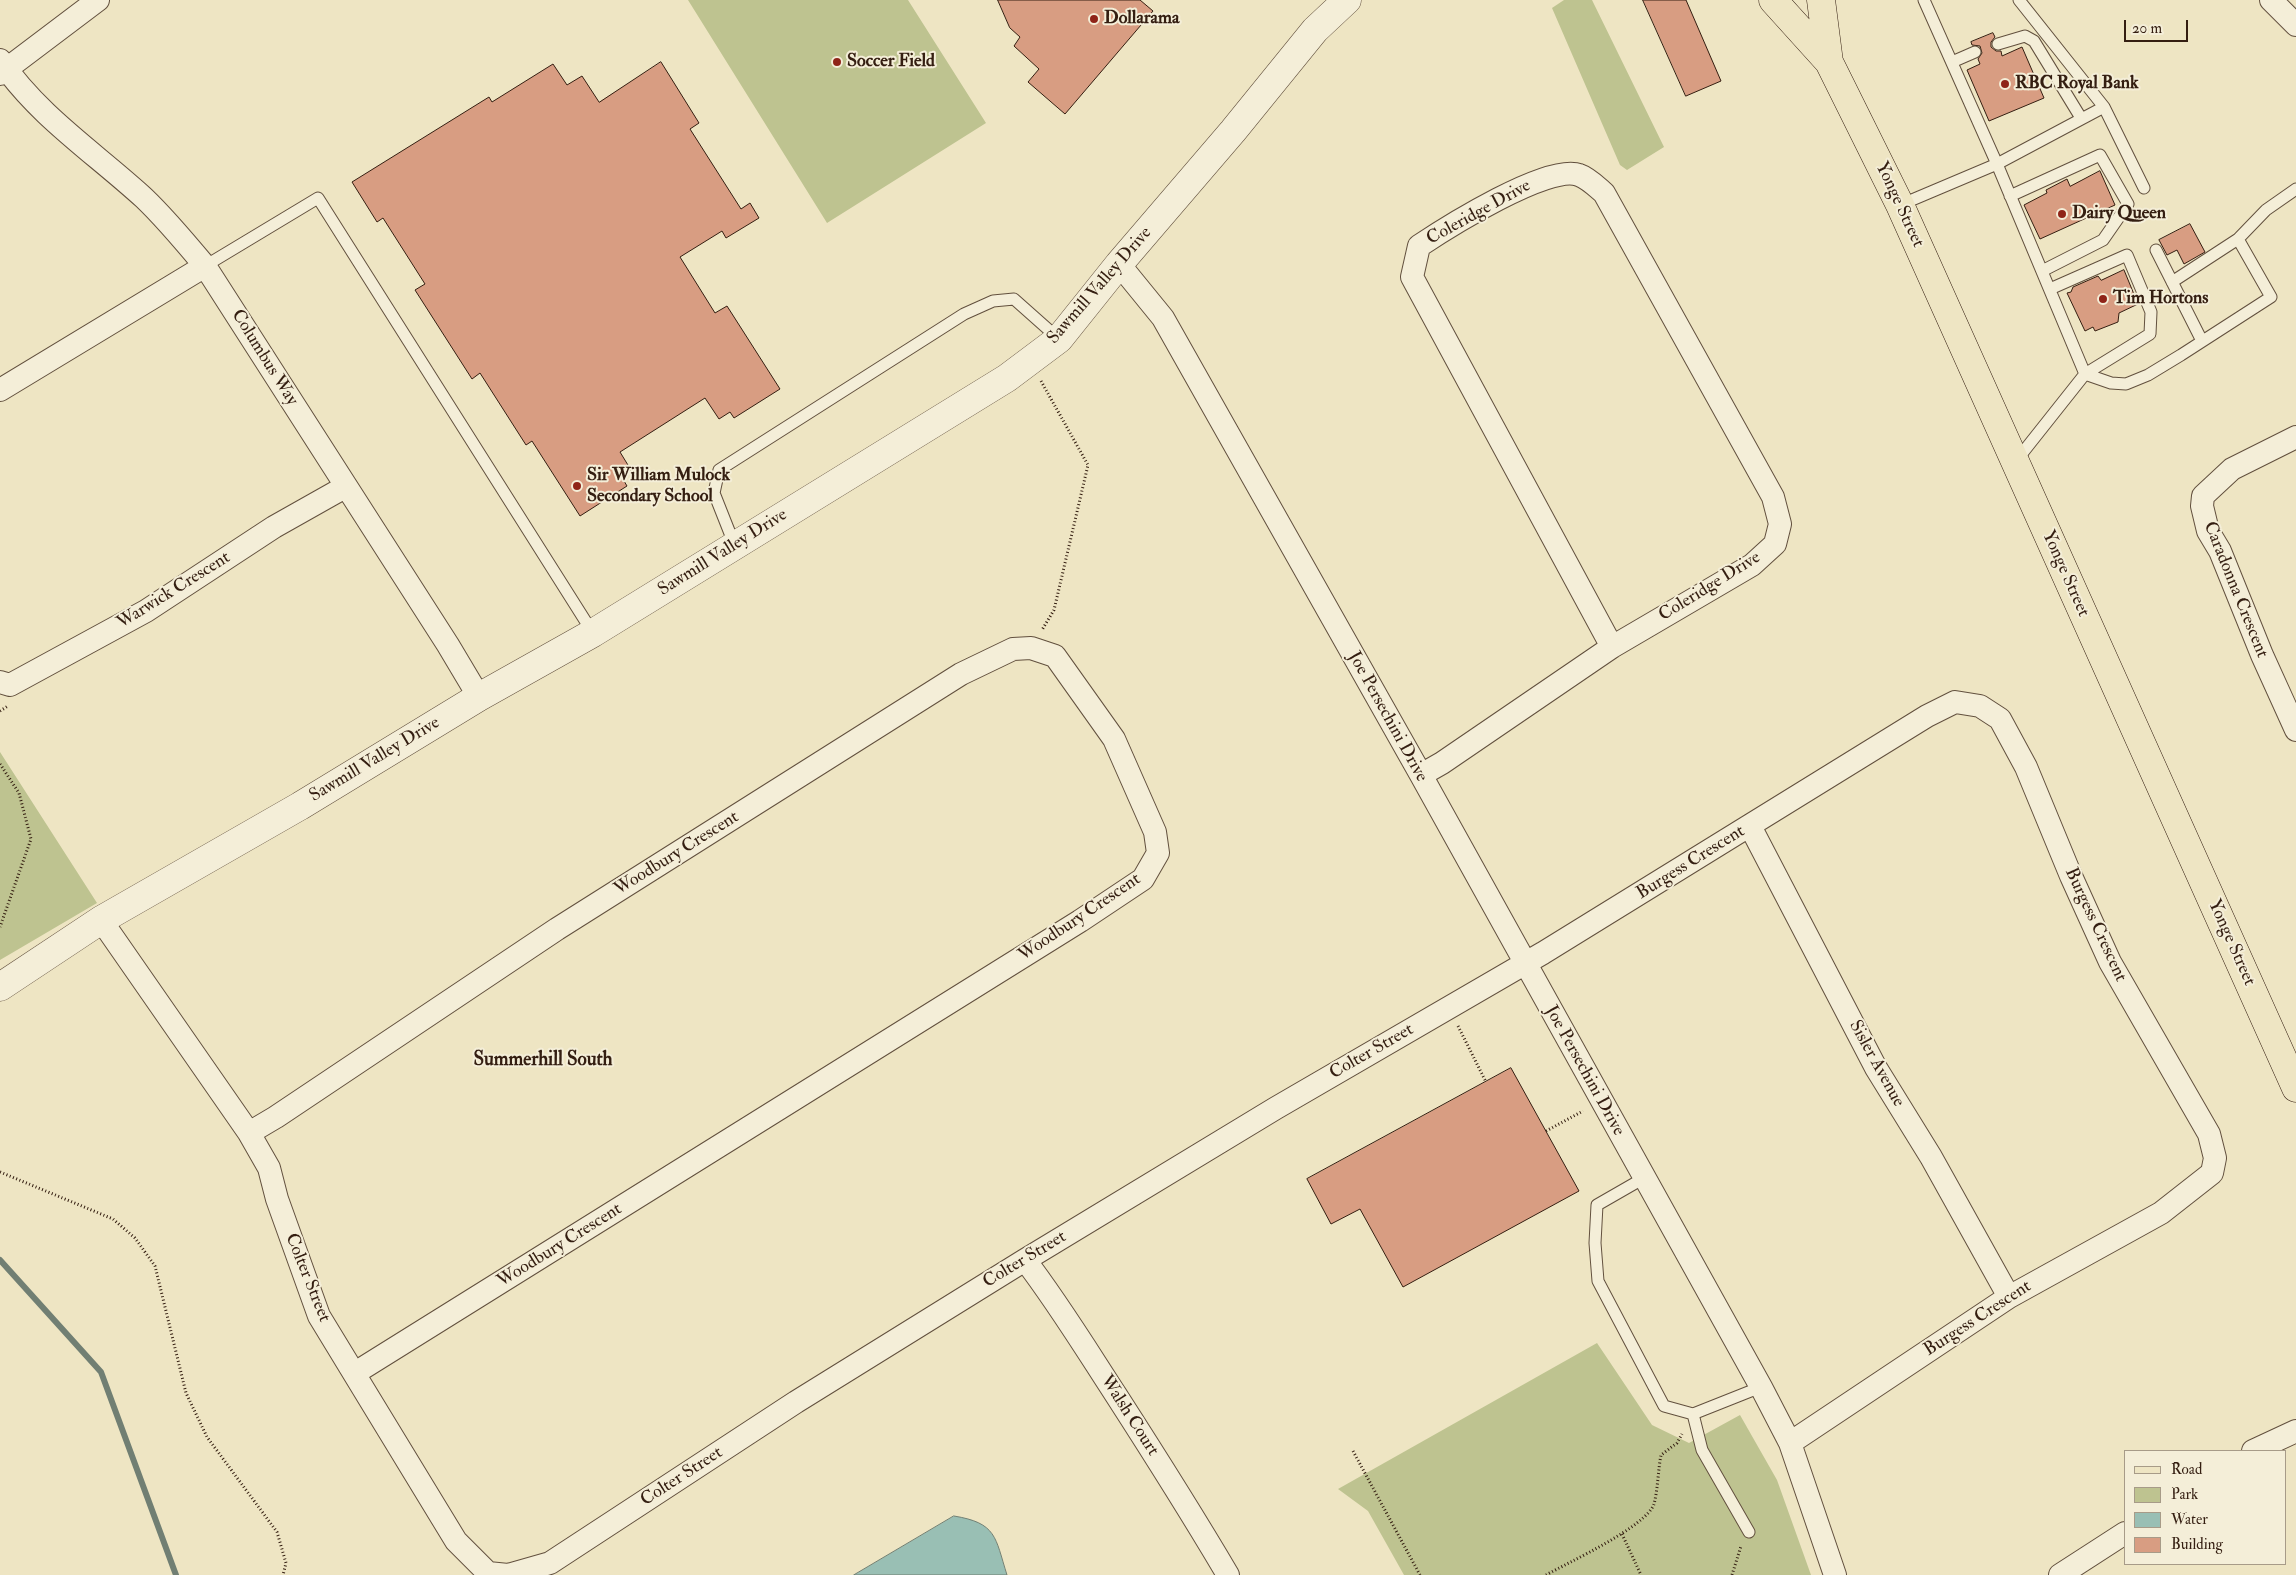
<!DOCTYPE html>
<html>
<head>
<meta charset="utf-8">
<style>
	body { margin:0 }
	#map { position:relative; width:2296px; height:1575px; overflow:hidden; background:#eee5c3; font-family:"IM FELL Double Pica",serif }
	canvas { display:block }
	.legend { position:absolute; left:2124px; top:1450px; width:162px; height:115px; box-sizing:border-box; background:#f4eed8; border:1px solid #a79b88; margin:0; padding:6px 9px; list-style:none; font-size:15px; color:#341e11 }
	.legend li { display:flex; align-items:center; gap:10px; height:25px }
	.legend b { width:25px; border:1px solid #a79b88 }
	.scale { position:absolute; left:2124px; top:20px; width:64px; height:22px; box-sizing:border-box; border:2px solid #341e11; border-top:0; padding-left:6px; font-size:15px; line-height:18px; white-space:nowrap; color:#341e11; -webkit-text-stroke:4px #f4eed8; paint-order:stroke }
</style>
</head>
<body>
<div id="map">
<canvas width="2296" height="1575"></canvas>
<ul class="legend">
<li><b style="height:6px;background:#eee5c3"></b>Road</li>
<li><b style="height:14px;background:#bec390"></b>Park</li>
<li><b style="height:14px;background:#99bfb4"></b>Water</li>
<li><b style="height:14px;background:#d89d82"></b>Building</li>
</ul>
<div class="scale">20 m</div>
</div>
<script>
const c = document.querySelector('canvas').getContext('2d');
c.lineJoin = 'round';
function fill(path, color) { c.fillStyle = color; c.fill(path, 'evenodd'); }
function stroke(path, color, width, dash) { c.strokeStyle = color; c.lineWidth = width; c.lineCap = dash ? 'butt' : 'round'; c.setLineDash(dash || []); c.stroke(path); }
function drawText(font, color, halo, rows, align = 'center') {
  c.font = font + ' "IM FELL Double Pica",serif'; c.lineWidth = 4; c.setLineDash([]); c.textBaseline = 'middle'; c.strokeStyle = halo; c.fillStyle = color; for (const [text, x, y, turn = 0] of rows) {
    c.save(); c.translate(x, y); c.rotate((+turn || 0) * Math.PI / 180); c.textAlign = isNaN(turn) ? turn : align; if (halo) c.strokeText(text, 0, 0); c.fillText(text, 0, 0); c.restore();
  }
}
const green = new Path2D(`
	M688,0H908L986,123L827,223Z
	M1564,0H1592L1664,147L1627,170L1620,165L1552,8Z
	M0,752L97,903L0,960Z
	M1597,1343L1652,1425L1689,1443L1740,1415L1777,1480L1811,1575H1404L1368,1511L1338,1489Z`);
const water = new Path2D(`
	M954,1516C997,1523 995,1537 1007,1575H854Z`);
const stream = new Path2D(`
	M0,1260L101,1372L176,1575`);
const building = new Path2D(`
	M998,0H1140L1153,11L1065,114L1028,82L1039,69L1014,46L1020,37L1010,28Z
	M1643,0H1686L1721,81L1686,96Z
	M1993,33L1995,37L1991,42V47L1996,51H2001L2002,56L2022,47L2044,98L1989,121L1967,70L1980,64L1978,59L1982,53L1980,46L1972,45L1971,42Z
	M661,62L699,123L690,129L741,209L750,203L759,218L726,238L722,231L680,257L715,313L727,306L780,389L734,418L730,412L719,419L705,398L620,452L631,470L621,476L627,486L580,516L532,441L526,445L480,373L472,379L415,290L425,284L383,218L377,222L352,182L489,97L492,102L553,64L567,85L582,76L599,102Z
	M2100,171L2115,205L2040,239L2024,205L2047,193L2046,190L2067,179L2070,186Z
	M2190,224L2205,252L2184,264L2177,250L2167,255L2159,240Z
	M2124,270L2138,304L2119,313L2118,322L2095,331L2093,327L2085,331L2067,293L2071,292L2073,287L2098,276L2101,280Z
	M1511,1068L1579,1191L1403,1287L1360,1209L1331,1224L1307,1179Z`);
const path = new Path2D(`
	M1041,381L1088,465L1054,610L1042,630
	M0,711L8,706
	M0,764L19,793L31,839L0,927
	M1458,1026L1486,1082
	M1546,1131L1583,1111
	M0,1172L113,1219L135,1238L155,1266L186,1393L207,1437L277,1532L286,1563L283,1575
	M1353,1451L1420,1575
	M1622,1534L1641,1575
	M1546,1575C1569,1562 1646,1527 1654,1504C1658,1489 1658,1470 1661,1455L1677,1443L1682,1434
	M1732,1575L1741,1546`);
const service = new Path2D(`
	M1924,0L1997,164L2085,374L2150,334L2151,312L2127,255L2050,289
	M2019,0L2104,107L2144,188
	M1998,44L2025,36L2034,41L2081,118
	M1952,62L1975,52
	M2010,196L2100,155L2128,204L2103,240L2042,271
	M1900,205L1997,164L2104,107
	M2238,239L2266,210L2296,189
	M2156,250L2202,341
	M205,266L318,198L593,633
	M2016,461L2085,374L2111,383L2126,384L2148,375L2181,355L2271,297L2238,239L2172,282
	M735,546L714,493L719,470L964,314L993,301L1014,299L1059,339
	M1644,1178L1597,1205L1595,1243L1598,1281L1664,1406L1693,1414L1761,1387
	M1693,1414L1702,1450L1749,1532`);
const minor = new Path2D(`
	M2271,0L2296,25
	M0,60C38,116 95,153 144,198C166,219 185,242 205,266L448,645L479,697
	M0,74L98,0
	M1119,264L1163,318L1421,775L1761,1387L1790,1443L1835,1575
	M0,390L205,266
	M2296,437L2232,469L2203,496L2202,506L2208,531L2220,551L2262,655L2296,730
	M0,682L10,685L146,611L274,527L345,487
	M1421,775L1442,763L1612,647L1752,565L1775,544L1780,524L1773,497L1604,193C1597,187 1588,178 1579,175C1549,163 1446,228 1419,246L1412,277L1612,647
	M1750,826L1876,1068L1931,1157L2009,1297
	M101,920L249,1133L269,1168L277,1199L319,1316L456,1541L488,1573L508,1575L550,1563L796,1402L1025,1260L1276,1108L1543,953L1927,716L1955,702L1980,706L2000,719L2026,767L2071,876L2110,962L2209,1134L2215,1158L2212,1173L2161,1213L2009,1297L1790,1443
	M249,1133L276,1117L557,929L961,674L1013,649L1031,648L1055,656L1114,739L1155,832L1158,853L1143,879L1080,921L355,1373
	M1025,1260C1058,1303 1086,1349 1116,1395C1154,1454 1192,1514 1228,1575
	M2253,1451L2296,1431
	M2060,1575L2125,1533`);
const tertiary = new Path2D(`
	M0,987L101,920L300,806L479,697L593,633L1007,378L1059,339L1119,264L1233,131L1315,30L1347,0`);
const primary = new Path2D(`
	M1773,0L1829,62L1900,205L2296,1088
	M1821,0L1829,62`);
const markers = [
	[1094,19,5,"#8f2418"],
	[837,62,5,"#8f2418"],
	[2005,84,5,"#8f2418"],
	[2062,214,5,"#8f2418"],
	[2103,299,5,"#8f2418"],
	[577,486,5,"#8f2418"]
];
const poiNames = [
	["Dollarama",1104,19],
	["Soccer Field",847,62],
	["RBC Royal Bank",2015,84],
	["Dairy Queen",2072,214],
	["Tim Hortons",2113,299],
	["Sir William Mulock",587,476],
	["Secondary School",587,497]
];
const streetNames = [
	["Yonge Street",1899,205,65],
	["Coleridge Drive",1479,213,-29],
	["Sawmill Valley Drive",1100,286,-49],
	["Columbus Way",264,358,58],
	["Sawmill Valley Drive",723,553,-32],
	["Yonge Street",2065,574,66],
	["Coleridge Drive",1710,587,-32],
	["Caradonna Crescent",2235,590,68],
	["Warwick Crescent",174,591,-32],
	["Joe Persechini Drive",1387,717,61],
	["Sawmill Valley Drive",375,760,-31],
	["Woodbury Crescent",677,854,-32],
	["Burgess Crescent",1691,863,-32],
	["Woodbury Crescent",1080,918,-34],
	["Burgess Crescent",2095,925,65],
	["Yonge Street",2231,943,66],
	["Colter Street",1372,1052,-30],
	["Sisler Avenue",1876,1064,61],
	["Joe Persechini Drive",1584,1071,61],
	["Woodbury Crescent",560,1246,-32],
	["Colter Street",1025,1260,-31],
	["Colter Street",307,1278,68],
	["Burgess Crescent",1978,1319,-33],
	["Walsh Court",1129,1416,57],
	["Colter Street",682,1477,-33]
];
const neighbourhoodNames = [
	["Summerhill South",543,1061]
];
fill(green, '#bec390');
fill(water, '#99bfb4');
stroke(water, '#717f73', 1);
stroke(stream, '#717f73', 6);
fill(building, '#d89d82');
stroke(building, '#341e11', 1);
stroke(service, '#62503e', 13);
stroke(minor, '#62503e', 24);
stroke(tertiary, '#62503e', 29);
stroke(primary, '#341e11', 29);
stroke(path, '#341e11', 3, [1, 2.5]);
stroke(service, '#f4eed8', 11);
stroke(minor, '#f4eed8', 22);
stroke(tertiary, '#f4eed8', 28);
stroke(primary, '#eee5c3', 28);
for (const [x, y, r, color] of markers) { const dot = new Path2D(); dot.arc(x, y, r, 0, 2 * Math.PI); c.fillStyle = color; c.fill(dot); stroke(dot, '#f4eed8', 2); }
drawText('bold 18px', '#341e11', '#f4eed8', poiNames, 'left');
drawText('18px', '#341e11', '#f4eed8', streetNames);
drawText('bold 19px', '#341e11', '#f4eed8', neighbourhoodNames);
</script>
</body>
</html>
